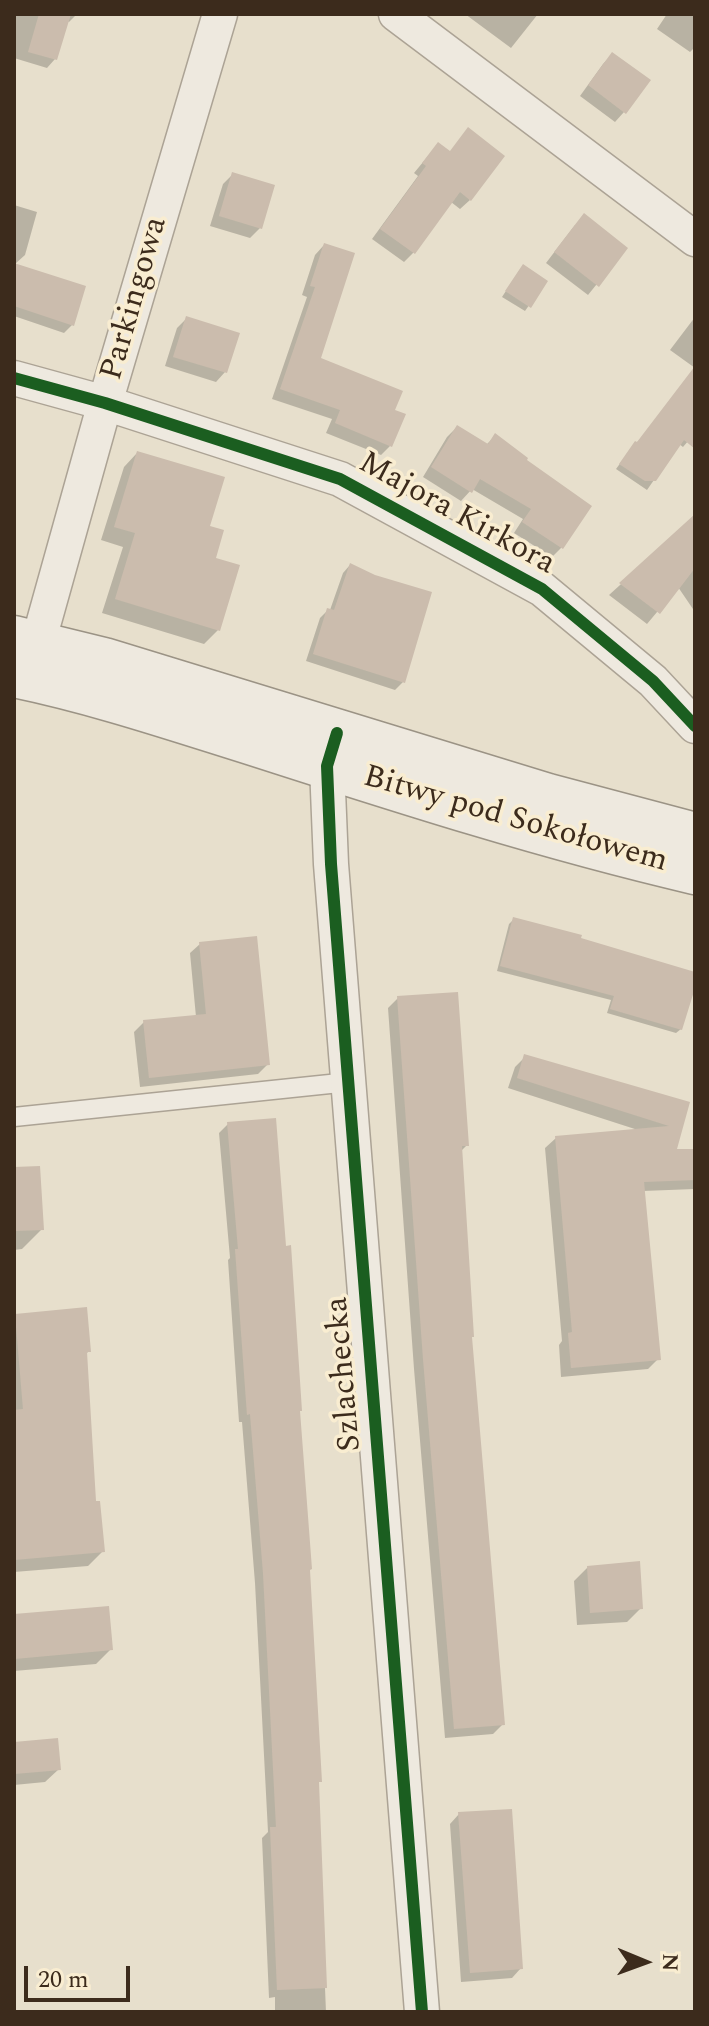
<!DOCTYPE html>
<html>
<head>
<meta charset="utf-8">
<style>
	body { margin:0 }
	#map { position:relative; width:709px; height:2026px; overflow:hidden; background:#e7dfcc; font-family:Spectral,serif }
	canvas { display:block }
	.frame { position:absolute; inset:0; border:16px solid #3c2b1c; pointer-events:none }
	.north { position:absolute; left:605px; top:1922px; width:80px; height:80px; -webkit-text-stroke:6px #f9edd1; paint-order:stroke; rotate:91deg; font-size:22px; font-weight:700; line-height:32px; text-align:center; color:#3c2b1c }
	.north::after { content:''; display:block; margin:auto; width:28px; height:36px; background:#3c2b1c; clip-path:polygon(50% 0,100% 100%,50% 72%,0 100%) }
	.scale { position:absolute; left:24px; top:1966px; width:106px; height:36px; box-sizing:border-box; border:4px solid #3c2b1c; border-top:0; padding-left:10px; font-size:24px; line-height:28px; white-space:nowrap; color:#3c2b1c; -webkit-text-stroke:6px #f9edd1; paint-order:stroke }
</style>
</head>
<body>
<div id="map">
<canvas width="709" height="2026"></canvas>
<div class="frame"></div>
<div class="north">N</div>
<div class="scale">20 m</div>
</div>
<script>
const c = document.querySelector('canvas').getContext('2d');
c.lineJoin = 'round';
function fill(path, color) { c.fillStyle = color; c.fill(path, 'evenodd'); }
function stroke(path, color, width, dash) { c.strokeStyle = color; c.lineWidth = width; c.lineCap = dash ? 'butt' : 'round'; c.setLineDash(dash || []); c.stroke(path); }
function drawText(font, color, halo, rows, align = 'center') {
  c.font = font + ' Spectral,serif'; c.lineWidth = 7; c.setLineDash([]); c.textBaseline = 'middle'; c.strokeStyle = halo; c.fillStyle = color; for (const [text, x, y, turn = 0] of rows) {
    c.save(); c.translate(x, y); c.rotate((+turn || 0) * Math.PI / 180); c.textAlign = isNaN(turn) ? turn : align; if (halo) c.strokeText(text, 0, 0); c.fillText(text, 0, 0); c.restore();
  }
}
const shadow = new Path2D(`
	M14,14H77L69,22L67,21L55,59L47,68L14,58Z
	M465,14H538L511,48Z
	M667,14H691L695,17V47L690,52L657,29Z
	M612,54L624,112L615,122L580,96L603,64Z
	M438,144L470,200L460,209L451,202L413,253L404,262L372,239L418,176L414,173Z
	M233,174L260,228L250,238L210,226L223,184Z
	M14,205L37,212L25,255L15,264Z
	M575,225L626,248L588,295L546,263Z
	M324,245L319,359L392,411L390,446L381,455L326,433L332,419L272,399L307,297L302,295L315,255Z
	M14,266L72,325L64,333L14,316Z
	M519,271L546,281L525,311L502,297Z
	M695,317V368L670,350Z
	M187,318L225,372L216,382L165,366L177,328Z
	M695,412V433L683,447L679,444L647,490L616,469L635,443Z
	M457,427L486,445L495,436L524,460L589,507L561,548L552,557L514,533L523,519L472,489L461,501L423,477L447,437Z
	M137,453L208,527L213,559L237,567L218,630L204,644L102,613L123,547L101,540L124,467Z
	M695,517V612L678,587L647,624L609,595Z
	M350,565L403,682L395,690L306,661L320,618L328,610H330L343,573Z
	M514,919L695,974V981L681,1029L676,1033L607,1013L611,1000L497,971L509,924Z
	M200,944L268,1064L258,1074L140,1087L134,1032L144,1022L196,1017L190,953Z
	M398,998L467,1145L460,1152L470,1338L503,1724L493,1734L445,1738L414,1369L388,1008Z
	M525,1057L688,1103L675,1151H695V1189L643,1191L658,1359L648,1369L561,1377L559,1345L562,1341L545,1148L556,1138L641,1131L508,1088L515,1067Z
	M228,1124L308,1571L326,2012H275V1997L269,1998L262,1838L268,1832L255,1583L242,1422H239L228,1260L230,1258L219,1133Z
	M14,1169L42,1229L22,1249L14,1250Z
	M16,1316L89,1351L85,1355L95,1503L103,1551L88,1566L14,1572V1317Z
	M588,1567L641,1608L627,1622L577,1625L574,1581Z
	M14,1616L111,1649L96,1664L14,1671Z
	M14,1744L59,1769L45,1782L14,1785Z
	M459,1814L521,1968L512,1978L461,1982L450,1824Z`);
const building = new Path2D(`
	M39,14H71L57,60L28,52Z
	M612,52L651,80L626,114L588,85Z
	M468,127L505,156L471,201L460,192L415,254L380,229L426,166L422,163L438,142L450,151Z
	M232,172L275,185L262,229L219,216Z
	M584,213L628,248L599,287L554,252Z
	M324,243L355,253L321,358L403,391L395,410L406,414L392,447L335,423L340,410L280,389L315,287L310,286Z
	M14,263L86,286L74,326L14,306Z
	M523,264L548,281L531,308L505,291Z
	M186,316L240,333L227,373L173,357Z
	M695,366V449L684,440L656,481H645L619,464L635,441L637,442Z
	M457,425L488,444L495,433L528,458L527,460L592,506L563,549L522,522L531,509L480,479L472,493L431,467Z
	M137,451L225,477L210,526L224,530L216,558L240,565L220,631L115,599L135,533L114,527Z
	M695,514V568L660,614L619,583Z
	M350,563L375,575L432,592L405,683L313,654L327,608L334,610Z
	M513,917L582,935L581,938L695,972V988L682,1030L610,1009L614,996L500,966Z
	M257,936L270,1065L149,1078L143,1020L206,1014L199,942Z
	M458,992L469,1146H462L474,1337H472L505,1725L454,1729L423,1359L397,996Z
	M524,1054L690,1102L677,1149H695V1180L644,1182L661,1360L571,1368L568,1333L572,1332L555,1136L669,1126L517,1078Z
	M276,1118L286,1246L291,1245L302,1411H300L312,1569L310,1570L322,1782H319L327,1988L277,1990L270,1827H276L263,1573L250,1414L247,1415L235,1249H238L227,1122Z
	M40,1166L44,1230L14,1231V1167Z
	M87,1307L91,1352H87L96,1501H100L105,1552L14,1560V1410L23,1409L15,1314Z
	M640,1561L643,1609L590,1613L587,1566Z
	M109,1606L113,1650L14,1659V1614Z
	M58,1738L61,1770L14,1774V1742Z
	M512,1809L523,1969L470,1973L458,1812Z`);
const lane = new Path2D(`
	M14,1117L349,1082`);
const street = new Path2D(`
	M396,14L695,239
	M14,378L105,403L340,479L542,589L653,681L695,726
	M33,667L38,643L105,403L220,14
	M334,745L327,766L331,864L422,2012`);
const secondary = new Path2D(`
	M14,638L104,660L548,796L695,835
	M14,675C96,692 173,718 253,743C399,790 545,837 695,872`);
const cycleway = new Path2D(`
	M14,378L105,403L340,479L542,589L653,681L695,726
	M337,733L327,766L331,864L422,2012`);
const streetNames = [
	["Parkingowa",136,299,-74],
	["Majora Kirkora",456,515,29],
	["Bitwy pod Sokołowem",515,821,16],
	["Szlachecka",346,1374,-95]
];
fill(shadow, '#0003');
fill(building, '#cbbcad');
stroke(lane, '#aca395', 21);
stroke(street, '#aca395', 37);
stroke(secondary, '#9b9385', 47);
stroke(lane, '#eee9df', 18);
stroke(street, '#eee9df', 34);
stroke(secondary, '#eee9df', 44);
stroke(cycleway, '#1b5e20', 12);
drawText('32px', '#3c2b1c', '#f9edd1', streetNames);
</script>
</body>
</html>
